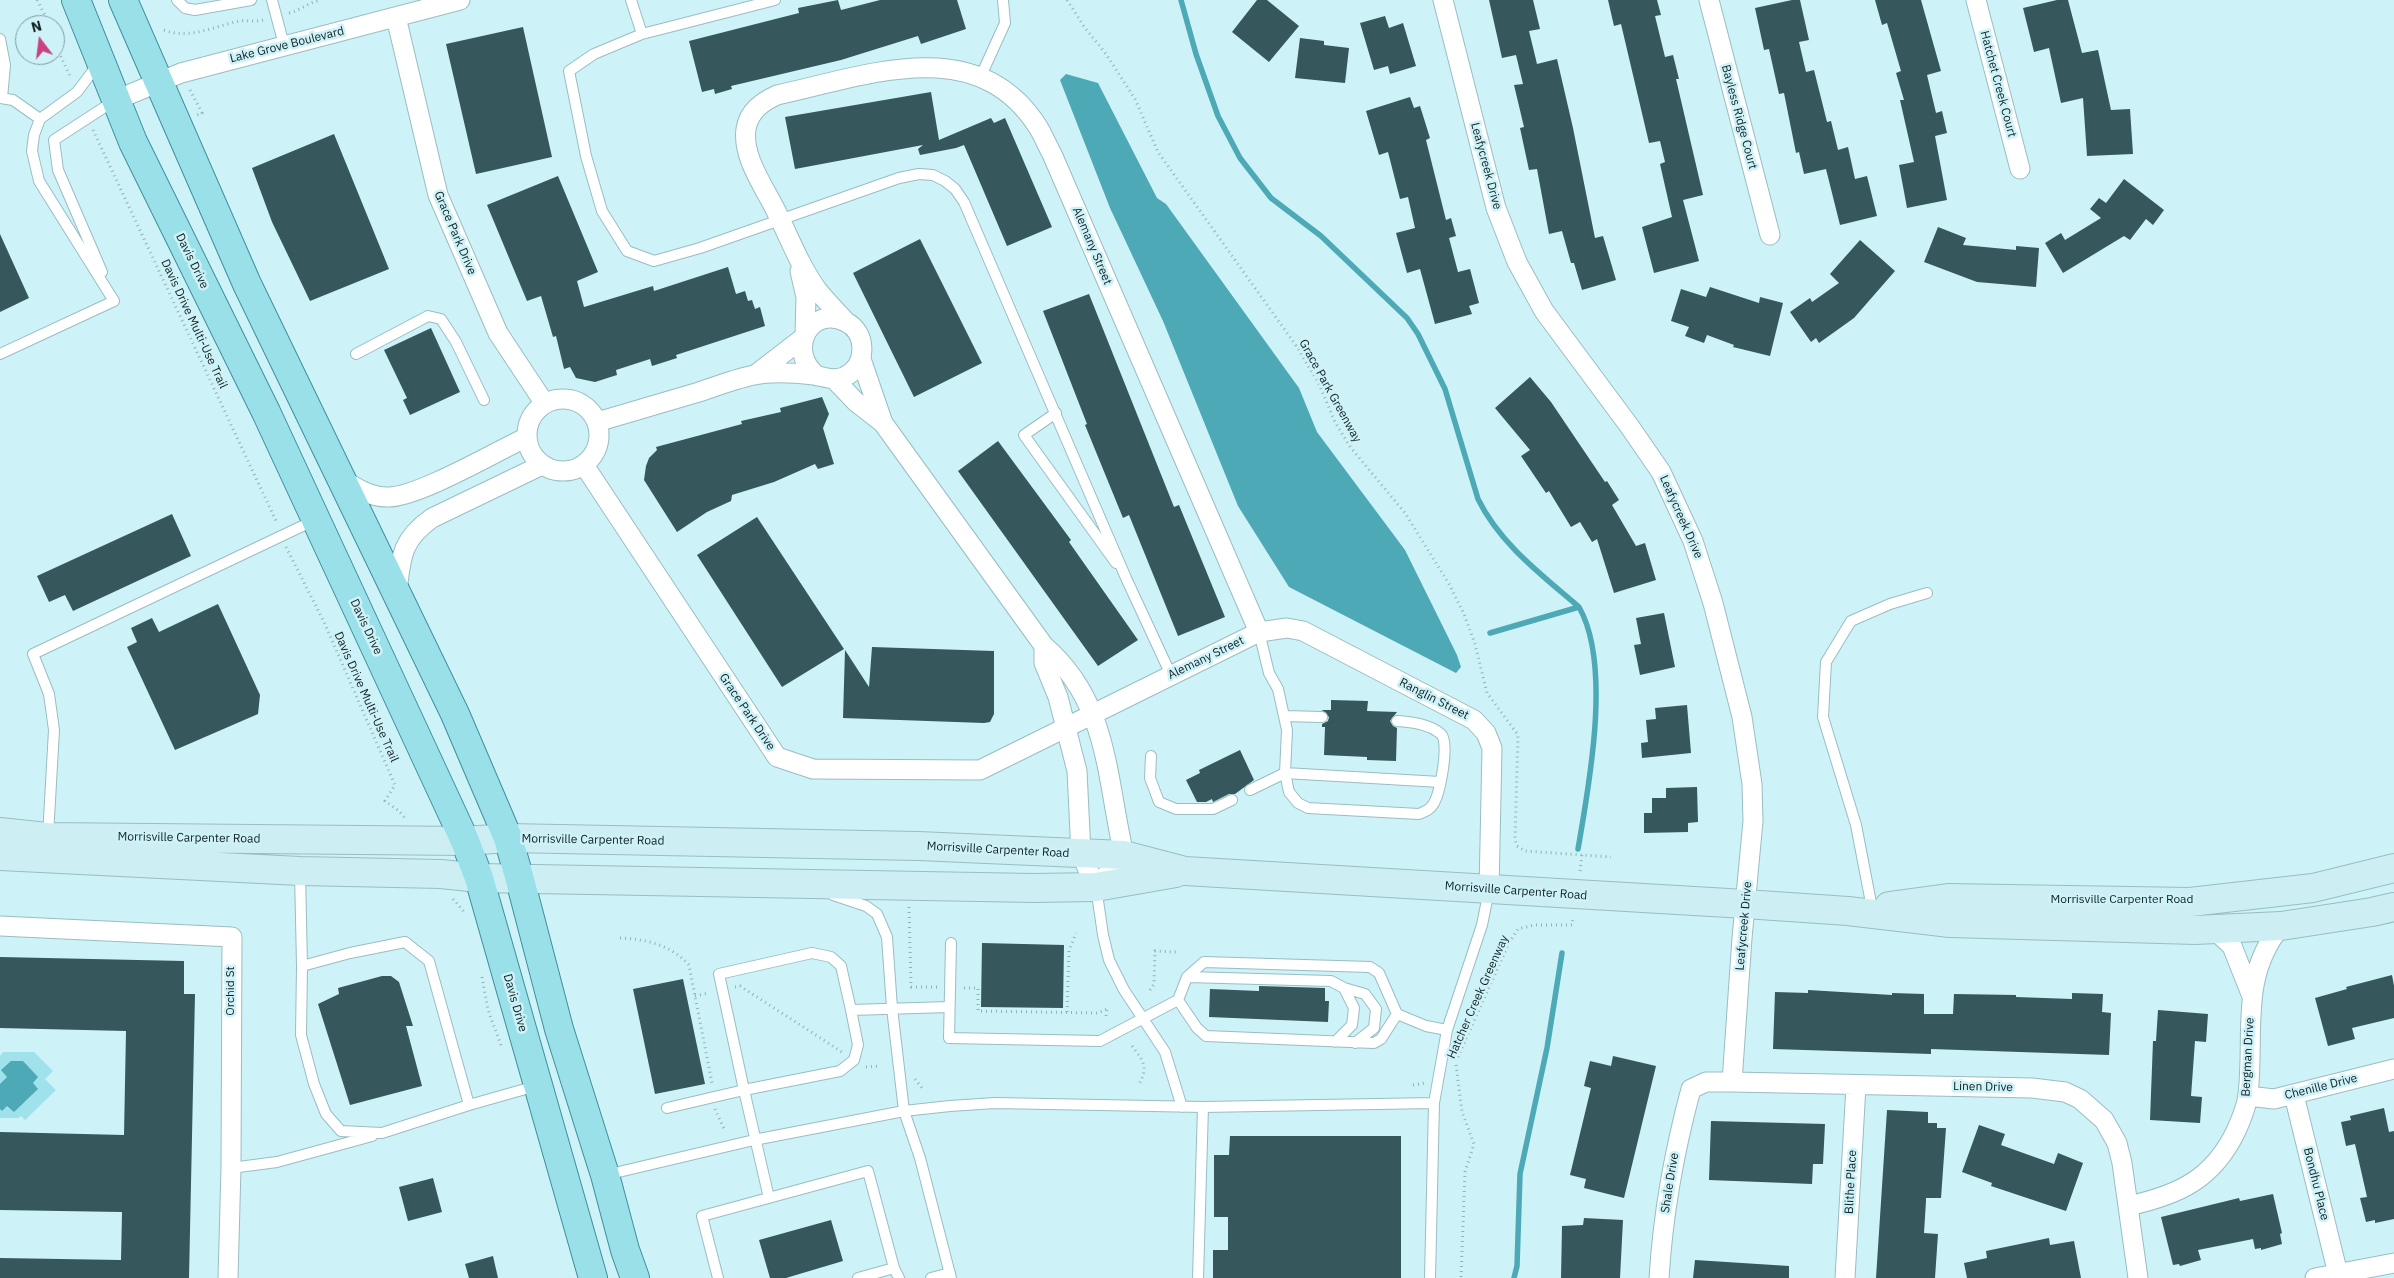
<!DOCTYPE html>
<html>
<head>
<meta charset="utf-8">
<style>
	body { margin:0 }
	#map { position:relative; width:2394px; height:1278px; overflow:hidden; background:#cdf2f8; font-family:"IBM Plex Sans",sans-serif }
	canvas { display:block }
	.north { position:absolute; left:15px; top:15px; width:50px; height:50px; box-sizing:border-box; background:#cdf2f8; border:1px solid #829ea2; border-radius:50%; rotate:345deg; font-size:14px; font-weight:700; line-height:20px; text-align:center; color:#122022 }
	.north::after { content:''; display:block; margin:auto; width:18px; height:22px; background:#ca427e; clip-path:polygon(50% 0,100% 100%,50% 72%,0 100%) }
</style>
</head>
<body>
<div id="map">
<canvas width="2394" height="1278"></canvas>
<div class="north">N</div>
</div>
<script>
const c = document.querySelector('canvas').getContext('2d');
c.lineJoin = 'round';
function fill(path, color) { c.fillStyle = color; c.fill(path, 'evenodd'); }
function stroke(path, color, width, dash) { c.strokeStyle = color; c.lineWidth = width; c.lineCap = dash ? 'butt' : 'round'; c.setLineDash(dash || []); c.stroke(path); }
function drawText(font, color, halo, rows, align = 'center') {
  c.font = font + ' "IBM Plex Sans",sans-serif'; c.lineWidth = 5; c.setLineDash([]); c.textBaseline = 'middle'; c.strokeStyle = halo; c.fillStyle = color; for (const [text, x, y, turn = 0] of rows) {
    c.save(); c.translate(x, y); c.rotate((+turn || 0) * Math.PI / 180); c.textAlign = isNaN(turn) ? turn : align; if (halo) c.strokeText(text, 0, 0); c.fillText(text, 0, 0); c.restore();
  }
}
const green = new Path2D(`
	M3,1052H34L53,1071L45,1079L56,1090L25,1120L21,1116L18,1118H0V1056Z`);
const water = new Path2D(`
	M1066,74L1098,83L1157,198L1166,204L1299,388L1317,432L1405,550L1457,655L1461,667L1456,673L1289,587L1238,506L1163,321L1110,208L1060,80Z
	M11,1061H23L38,1077L33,1083L38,1089L14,1112L7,1106L2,1111L0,1109V1084L7,1077L1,1070Z`);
const stream = new Path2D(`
	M1181,0L1196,54L1218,116L1240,158L1271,198L1321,236L1407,318L1418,334L1445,389L1478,499C1500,544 1542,575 1579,607C1612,665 1589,785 1578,849
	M1490,633L1579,607
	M1514,1278L1517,1266L1520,1174L1547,1048L1562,953`);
const building = new Path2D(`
	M838,0L841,10L880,0H957L966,29L921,44L918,36L841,60L731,86L732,89L715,94L714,89L702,92L689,41L799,13L798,8Z
	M1257,0H1267L1299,26L1269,62L1232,32Z
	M1489,0H1533L1540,29L1529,31L1537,64L1557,59L1573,128L1595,238L1603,236L1616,280L1582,290L1574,263H1571L1562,231L1549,234L1537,169L1529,170L1520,128L1524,127L1514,85L1523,84L1516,55L1502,58Z
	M1608,0H1657L1661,15L1655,16L1665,57L1673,55L1679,79H1676L1703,195L1683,200L1699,261L1654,273L1642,227L1672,217L1660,164L1665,162L1660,141L1649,143L1621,24L1614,26Z
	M1792,0H1800L1809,40L1799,42L1806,72L1814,70L1827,122L1831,121L1838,150L1848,147L1855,179L1867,176L1877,216L1840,225L1826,169L1804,174L1799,152L1796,153L1784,93L1779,94L1769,49L1764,50L1755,8Z
	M1875,0H1921L1941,71L1927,75L1936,113L1942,111L1947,133L1935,136L1947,200L1907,208L1899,165L1914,162L1900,100H1904L1896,73L1901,71L1887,23L1882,25Z
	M2057,0H2068L2082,53L2098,50L2111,110L2130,109L2133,154L2087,156L2083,98L2061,103L2049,48L2034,52L2023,8Z
	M1385,16L1389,28L1403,23L1416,66L1390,74L1388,66L1374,70L1360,23Z
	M523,27L552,157L476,174L446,44Z
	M1300,38L1324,41V45L1349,48L1345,83L1295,78Z
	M931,92L939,140L991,118L994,123L1005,118L1052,227L1007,246L964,145L956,148L920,155L918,149L923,145L795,169L785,117Z
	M1410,97L1414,108L1420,106L1430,138L1426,140L1446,220L1451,218L1456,236L1449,238L1458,272L1470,269L1479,303L1469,306L1472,314L1435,324L1420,269L1407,273L1396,233L1415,228L1408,197L1400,199L1388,152L1379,155L1366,111Z
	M334,134L389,269L310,301L272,222L252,168Z
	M558,176L598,272L577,281L584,307L653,286L654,291L728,267L736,294L745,291L748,301L752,300L755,309L760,307L765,326L676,355L677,358L652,366L650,359L616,370L617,375L595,382L576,378L570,367L564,369L556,336L553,337L541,296L527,301L487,205Z
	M2124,179L2164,210L2153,225L2146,219L2130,240L2124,236L2063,273L2045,243L2061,233L2065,240L2101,218L2090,209L2099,198L2106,203Z
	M1938,227L1966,238L1963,245L2016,250V246L2039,248L2036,287L1977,282L1924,262Z
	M0,234L29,298L0,312Z
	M920,239L982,363L914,397L853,273Z
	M1860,240L1895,271L1854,318L1819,343L1816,338L1811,342L1790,312L1810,298L1812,302L1839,283L1830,274Z
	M1710,287L1759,303L1760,297L1783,303L1770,356L1733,347L1734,345L1707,335L1704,343L1685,336L1689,327L1671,321L1681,289L1706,297Z
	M1089,294L1174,507L1179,505L1225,617L1178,636L1129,515L1123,518L1085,425L1087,424L1043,311Z
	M431,328L460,392L410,415L403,400L407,398L384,350Z
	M1530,377L1551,402L1605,482L1607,481L1619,500L1612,505L1636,546L1645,543L1656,580L1614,593L1597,539L1592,542L1580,522L1571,527L1549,491L1546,493L1521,456L1530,450L1495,408Z
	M822,397L829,414L823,428L834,464L818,469L815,464L774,482L732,495L731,501L707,512L677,532L644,480L646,466L649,458L657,450L656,447L742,424L741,421L781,412L780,408Z
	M998,441L1071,540L1069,542L1138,640L1098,666L958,471Z
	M172,514L191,556L73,611L65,595L49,602L37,576Z
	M757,517L844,649L782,687L697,555Z
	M218,604L260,695L258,714L175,750L127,647L137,642L131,628L152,618L159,632Z
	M1664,613L1675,667L1640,675L1634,645L1641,644L1636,618Z
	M872,647L994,651V714L990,722L984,723L843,718L845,650L869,687Z
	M1331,700L1368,701L1367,711L1397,712L1390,721L1393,726L1397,728L1396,761L1367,760V757L1324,755L1325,727H1322V724L1328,721L1329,717L1322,710H1331Z
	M1687,705L1691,753L1642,758L1641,743L1648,742L1646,720L1656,719L1655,708Z
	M1240,750L1254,780L1235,794H1229L1213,802L1212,799L1206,802H1197L1186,780L1200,773L1199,770Z
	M1697,787L1698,822L1688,823V832L1644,833V813H1652V798H1666V788Z
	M982,943L1064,945L1063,1008L981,1007Z
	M0,957L184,961V994H195L189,1278H0V1258L121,1260L122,1212L0,1210V1132L124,1135L126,1031L0,1028Z
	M2392,975L2394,986V1018L2352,1028L2355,1039L2328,1046L2315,998L2347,989L2346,987Z
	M382,976H391L399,982L413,1026H406L422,1086L350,1105L318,1004L339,994L338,988Z
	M683,979L705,1084L655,1094L633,989Z
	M1259,986L1325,988V1001H1329L1328,1022L1209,1017L1210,989L1259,991Z
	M1808,990L1892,995V993L1924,994V1014H1953L1954,994L2016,995V997L2072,999V993L2103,994L2102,1012L2111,1013L2109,1055L1931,1049V1054L1773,1049L1775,992L1808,993Z
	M2158,1010L2208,1014L2206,1042L2195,1041L2191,1096L2202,1097L2200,1123L2150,1120L2153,1041H2156Z
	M1613,1056L1656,1066L1624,1198L1584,1188L1586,1179L1570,1175L1591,1088L1584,1086L1590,1061L1611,1066Z
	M2384,1108L2389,1132L2394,1131V1219L2375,1223V1220L2366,1222L2360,1198L2367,1197L2355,1144L2346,1146L2341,1122L2351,1120L2350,1116Z
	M1887,1110L1928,1112V1123H1937V1128H1946L1941,1198H1926V1201L1924,1233L1938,1234L1935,1278H1876Z
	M1711,1121L1825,1124L1823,1164H1813L1812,1184L1709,1180Z
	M1979,1125L2005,1134L2001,1145L2054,1164L2058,1153L2083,1163L2066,1211L1991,1186L1992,1183L1962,1172Z
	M1230,1136H1401V1278H1213V1250H1228V1217H1214V1155H1229Z
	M433,1178L442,1212L408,1221L399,1187Z
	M2273,1194L2282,1233L2280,1234L2282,1244L2261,1250V1248L2255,1249L2253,1239L2198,1250L2201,1260L2180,1266L2179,1264L2173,1265L2161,1217L2239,1198L2240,1201Z
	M1584,1218L1623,1220L1620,1278H1561L1562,1226L1583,1225Z
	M831,1220L843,1261L786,1278H770L759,1240Z
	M2049,1238L2050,1245L2074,1241L2081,1278H1967L1964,1263L1987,1258L1986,1251Z
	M493,1256L498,1278H469L465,1264Z
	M1695,1260L1789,1266V1278H1693Z`);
const path = new Path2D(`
	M37,0L50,25
	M1067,0L1085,28L1106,54L1135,99L1158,152L1297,347L1319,384L1335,422L1351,448L1405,513L1449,584L1464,614L1475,644L1487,693L1518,735L1515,840L1517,846L1525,851L1611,857
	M289,13C301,10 308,3 320,0
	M164,30C190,40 214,26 240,21C248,20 256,22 263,20
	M55,32L59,53L71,78
	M190,90L202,113L197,115
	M93,130L277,523
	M286,547L324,622L395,785L385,801L399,811L405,818
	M1580,871L1582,855
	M453,899L465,913
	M909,907L911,987H937
	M620,938C646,939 671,945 689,965L712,1083
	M482,977L488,1010L502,1048
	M735,987L740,986L842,1052
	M964,988H978V1011L1098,1013L1107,1009
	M1150,990L1154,984L1155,951L1176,952
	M695,996L709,993
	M1067,1012L1069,951L1076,933
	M1106,1016L1107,1009
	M1132,1046C1144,1062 1149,1067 1138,1086
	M1458,1057L1509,943L1518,929L1534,925H1572L1573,917
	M1456,1065L1462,1112L1474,1144L1465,1172L1461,1278
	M866,1067L881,1066
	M915,1079L922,1088
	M1413,1085L1425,1083
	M715,1109L724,1129`);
const lane = new Path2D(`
	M177,0L185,8L195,10L251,0
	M272,0L284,45
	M631,0L642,34L775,0
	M642,34L594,54L569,71L586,156L602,211L627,251L654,261L700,248L899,178L919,174L933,175L945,181L955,189L964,202L1126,578L1171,675
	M0,39L5,65L2,98
	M98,64L77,92L40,119L34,135L32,151L39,181L114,301
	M980,78L1005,23L1003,0
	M0,98L13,100L40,119
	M102,272L58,170L54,140L114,101
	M0,354L114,301
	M356,354L428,316L441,319L456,342L484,400
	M1056,413L1024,435L1116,563
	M1259,632L1269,673L1278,689L1287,730L1285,773L1289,792L1298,803L1308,808L1419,814C1426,811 1431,809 1434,803C1440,792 1450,743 1441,734C1429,724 1412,722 1397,721
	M1284,716L1322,717
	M1151,756L1150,778L1159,802L1176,809H1213L1232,800
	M1250,790L1285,773L1440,782
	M48,836L54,730L49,694L33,654L315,520
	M300,872L302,966L301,1035L314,1084L326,1114L341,1131L382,1133L469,1105L536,1086
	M1096,887L1103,935L1109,960L1124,990L1165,1052L1182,1107
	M833,895L866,906L877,914L887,937L892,1008L904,1111L920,1158L951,1278
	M1872,908L1856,825L1823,717L1826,662L1851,621L1890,604L1927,593
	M951,943L949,1038L1100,1041L1178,1000L1187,977L1204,962L1370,967L1379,973L1397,1014L1381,1039L1374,1043L1206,1036L1197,1028L1178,1000
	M302,966L350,953L405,942L429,961L469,1105
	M1187,977L1331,981L1344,988L1354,1008L1352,1025L1335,1042
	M1344,988L1365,994L1376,1009L1374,1028L1355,1043
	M851,1010L949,1007
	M1397,1014L1426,1026L1447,1030
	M667,1108L744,1090L719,974L812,953L831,957L841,966L851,1010L858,1045L854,1060L840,1071L744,1090L769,1198
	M231,1168L277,1162L372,1136
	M606,1175L754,1140L904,1111L950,1106L995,1103L1203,1107L1434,1103
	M718,1278L702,1216L868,1171L894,1268L899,1278
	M858,1278L894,1268
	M931,1278L950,1273
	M1198,1278L1203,1107
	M1430,1278L1434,1103L1447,1030L1482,925L1489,890`);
const street = new Path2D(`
	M1443,0L1496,208L1517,262L1544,311L1630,427L1661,472L1693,541L1713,603L1742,717L1752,784L1753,821L1742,938L1732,1082
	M1709,0L1770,235
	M1976,0L2020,169
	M396,17L438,195L498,333L545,404
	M116,100L181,73L460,0
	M800,271L806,297L805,334
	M861,359L883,423L1044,646C1109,702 1106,777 1124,855L1096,887L1081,854L1077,771L1058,697L1044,663V646
	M755,375L803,338
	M834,379L856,402L883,423
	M527 435a36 36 0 1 1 72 0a36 36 0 1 1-72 0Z
	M597,422C631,412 665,402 699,392C717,386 735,379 754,375C772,371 796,373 814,375C825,377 833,381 844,377C867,367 868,333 846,322C811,304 785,350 817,376
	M584,465L777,757L813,769L980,770L1259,632L1052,154C1047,145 1043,135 1038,127C977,31 866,76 777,95C762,102 749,111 746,129C742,156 763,185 774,207C789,236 799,265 818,291C827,302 837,312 846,322
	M342,479C356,488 370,497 387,497C417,498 497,451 527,437
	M397,592C401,557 401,540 432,518L542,465
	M1259,632L1287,628L1303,631L1474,720L1486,733L1492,748L1489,890
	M0,926L232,937L231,1168L228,1278
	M2216,931L2232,946L2251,994
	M2294,1095L2338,1274
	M2248,1096L2274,1099L2394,1069
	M2128,1206C2179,1195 2213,1179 2236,1131C2241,1120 2247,1106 2248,1094C2255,1035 2239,977 2281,926
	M1659,1278C1663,1213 1674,1152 1691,1089L1706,1082H1732L2032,1088L2065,1092L2080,1099L2104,1120L2117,1143L2122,1163L2138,1278
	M1845,1278L1856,1086
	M2315,1278L2394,1263`);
const secondary = new Path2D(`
	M0,832L47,837L465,841L508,838L918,846L1124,855L1185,871L1745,904L1848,911L1950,923L2195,930L2281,926L2372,912L2394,907
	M0,856L300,871L441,874L479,878L1034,888L1096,887L1176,873
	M1889,906L1948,898L2190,902L2313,888L2394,868`);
const primary = new Path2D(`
	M76,0L133,142L266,412L465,841L479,878L593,1278
	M123,0L247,284L455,714L508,838L520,880L559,1029L605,1175L625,1250L635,1278`);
const streetNames = [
	["Lake Grove Boulevard",287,45,-14],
	["Hatchet Creek Court",1998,84,75],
	["Bayless Ridge Court",1739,117,75],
	["Leafycreek Drive",1486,166,75],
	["Grace Park Drive",455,233,67],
	["Alemany Street",1092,246,67],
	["Davis Drive",192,261,64],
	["Davis Drive Multi-Use Trail",194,324,65],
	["Grace Park Greenway",1330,391,61],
	["Leafycreek Drive",1681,517,66],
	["Davis Drive",366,627,65],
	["Alemany Street",1206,658,-26],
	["Davis Drive Multi-Use Trail",366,697,66],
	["Ranglin Street",1434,699,27],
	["Grace Park Drive",747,712,56],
	["Morrisville Carpenter Road",189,838,1],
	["Morrisville Carpenter Road",593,840,1],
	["Morrisville Carpenter Road",998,850,3],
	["Morrisville Carpenter Road",1516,891,4],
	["Morrisville Carpenter Road",2122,900],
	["Leafycreek Drive",1744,926,-85],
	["Orchid St",231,991,-90],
	["Hatcher Creek Greenway",1478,997,-66],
	["Davis Drive",515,1003,74],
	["Bergman Drive",2248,1057,-87],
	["Linen Drive",1983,1087,1],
	["Chenille Drive",2321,1087,-14],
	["Blithe Place",1851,1182,-87],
	["Shale Drive",1670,1183,-81],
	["Bondhu Place",2316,1184,76]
];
fill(green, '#9fe2eb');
fill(water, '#4da9b5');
stroke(stream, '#4da9b5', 5.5);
fill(building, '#36575c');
stroke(lane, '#99bdc2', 12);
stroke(street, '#99bdc2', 21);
stroke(secondary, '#99bdc2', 30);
stroke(primary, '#3f8f9a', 30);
stroke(path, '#93b1b6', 3, [1, 4]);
stroke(lane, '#fff', 10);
stroke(street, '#fff', 19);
stroke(secondary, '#cdeff4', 28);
stroke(primary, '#9ae0e9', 28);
drawText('12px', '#122022', '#cdf2f8', streetNames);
</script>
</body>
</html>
